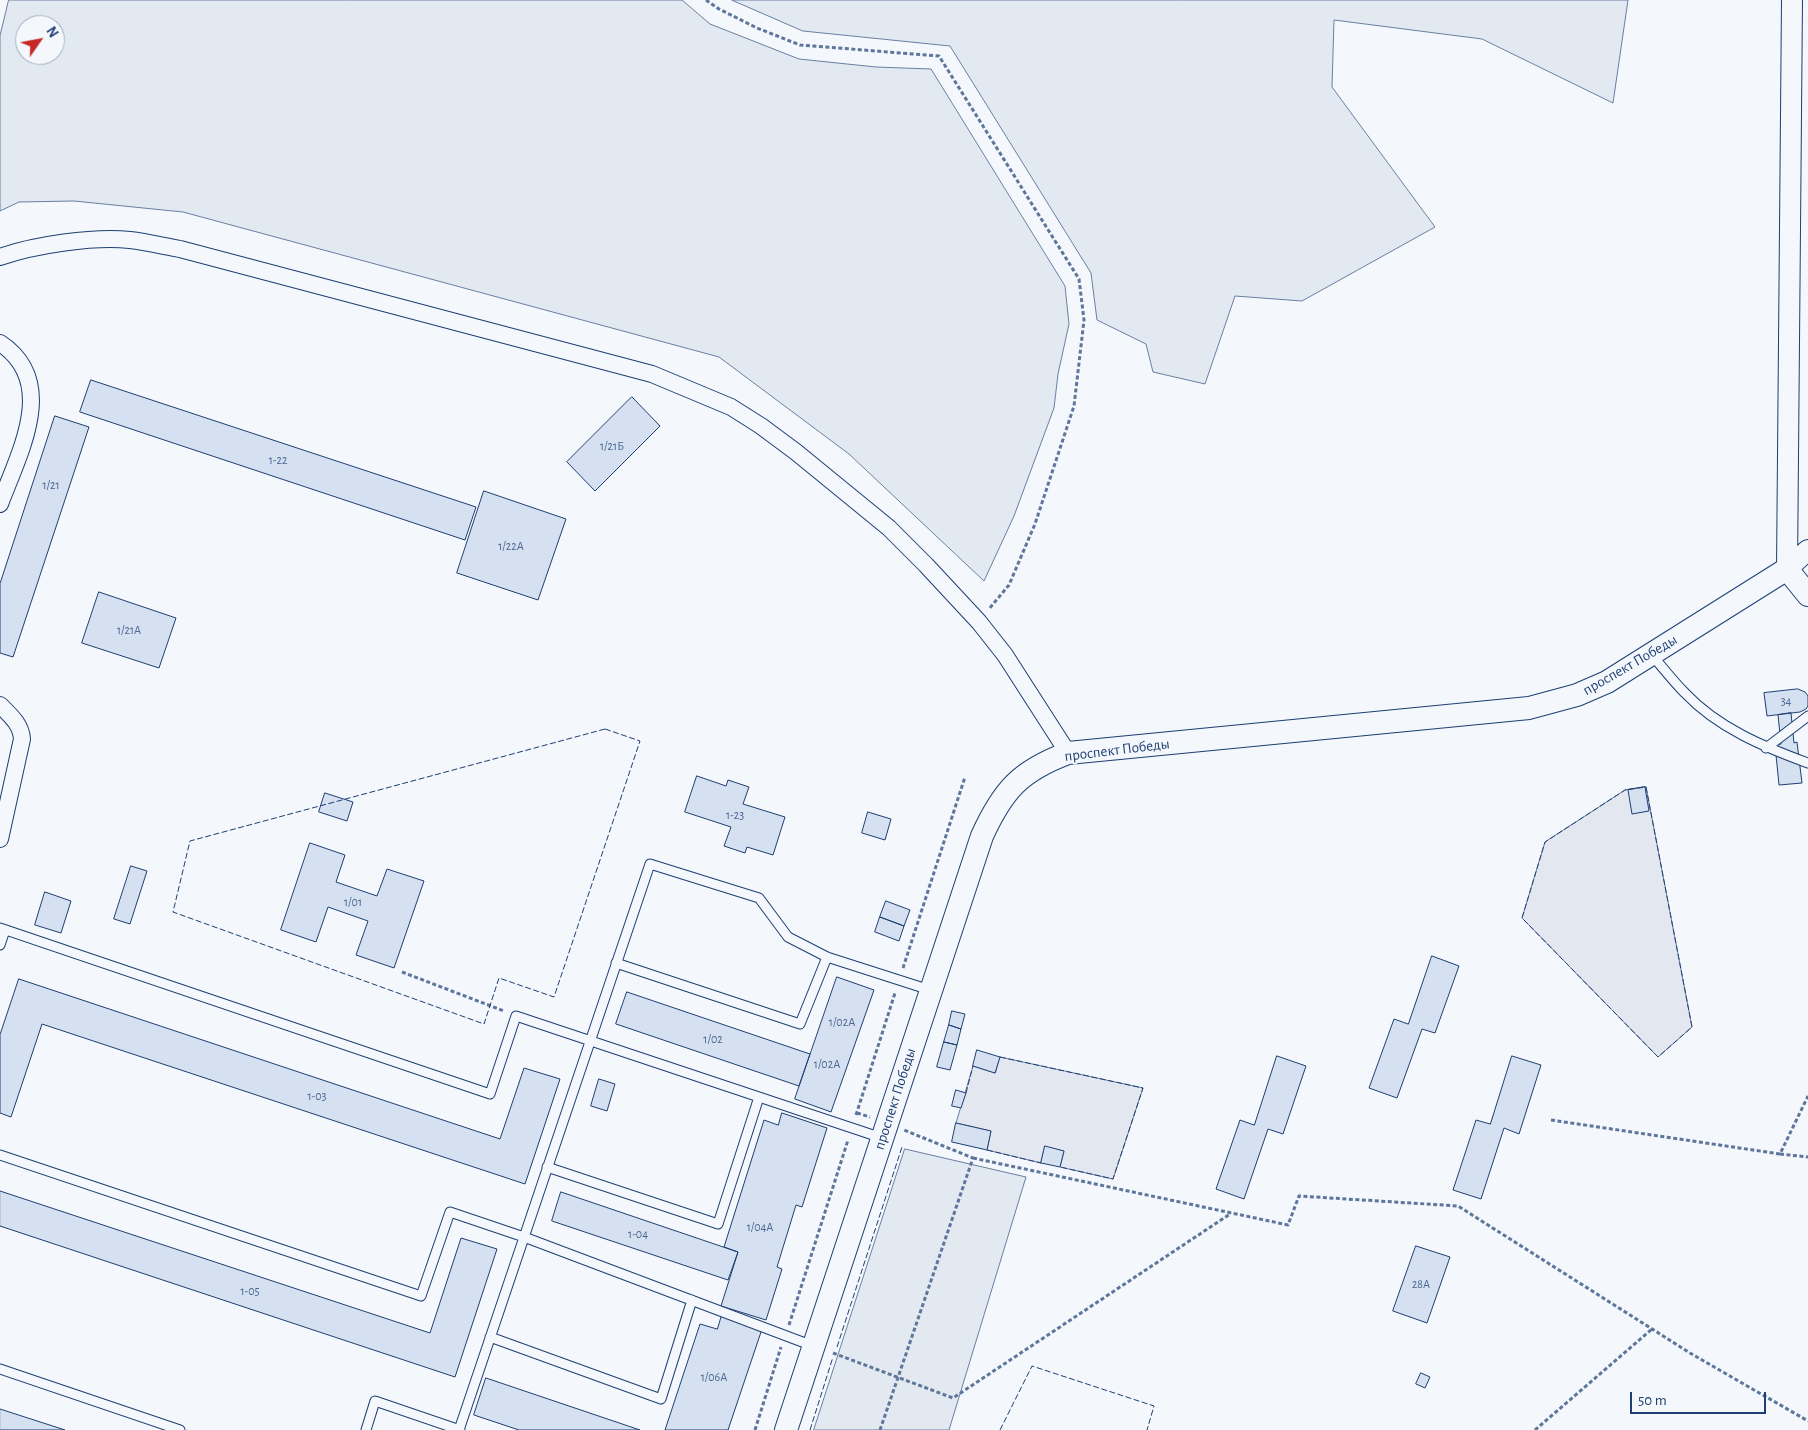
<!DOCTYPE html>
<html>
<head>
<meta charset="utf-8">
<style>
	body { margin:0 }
	#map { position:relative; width:1808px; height:1430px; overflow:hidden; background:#f4f7fb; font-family:"Alegreya Sans",sans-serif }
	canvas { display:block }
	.north { position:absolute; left:15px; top:15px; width:50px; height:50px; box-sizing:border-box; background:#f4f7fb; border:1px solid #9eadc5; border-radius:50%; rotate:57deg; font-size:14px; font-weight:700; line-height:20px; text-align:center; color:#1d3f73 }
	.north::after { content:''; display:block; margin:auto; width:18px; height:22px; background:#c62828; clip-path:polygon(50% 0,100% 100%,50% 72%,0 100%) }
	.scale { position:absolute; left:1630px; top:1392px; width:136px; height:22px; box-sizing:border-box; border:2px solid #1d3f73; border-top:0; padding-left:6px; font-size:15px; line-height:18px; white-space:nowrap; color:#1d3f73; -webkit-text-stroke:4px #f4f7fb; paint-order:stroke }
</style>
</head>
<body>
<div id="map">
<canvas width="1808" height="1430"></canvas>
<div class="north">N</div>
<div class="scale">50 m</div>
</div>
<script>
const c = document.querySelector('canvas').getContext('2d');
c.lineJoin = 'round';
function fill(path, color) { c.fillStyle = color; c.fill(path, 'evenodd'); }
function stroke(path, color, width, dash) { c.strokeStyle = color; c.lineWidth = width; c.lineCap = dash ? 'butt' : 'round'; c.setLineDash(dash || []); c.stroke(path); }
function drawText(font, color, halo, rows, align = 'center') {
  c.font = font + ' "Alegreya Sans",sans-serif'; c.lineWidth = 4; c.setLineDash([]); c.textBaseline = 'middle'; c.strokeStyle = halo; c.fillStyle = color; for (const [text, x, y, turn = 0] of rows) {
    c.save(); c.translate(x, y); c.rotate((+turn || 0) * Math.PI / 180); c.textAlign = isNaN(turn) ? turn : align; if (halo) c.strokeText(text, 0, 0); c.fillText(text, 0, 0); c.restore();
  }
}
const green = new Path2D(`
	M9,0H682L710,24L799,59L876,67L931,69L1065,286L1069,324L1058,374L1054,408L1014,516L984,581L849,454L719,357L183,212L74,201L19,202L0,211V36ZM25,25H55V55H25Z
	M732,0H1628L1613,103L1482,39L1334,20L1332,87L1435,227L1302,301L1235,296L1205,384L1153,372L1146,344L1097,320L1091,273L950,46L803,31Z
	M905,1149L1026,1177L949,1430H814Z`);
const parking = new Path2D(`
	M1646,787L1692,1027L1658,1057L1522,918L1545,842L1625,790Z
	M1000,1057L1143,1088L1113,1179L1060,1167L1064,1151L1045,1147L1041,1163L987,1150L991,1131L956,1123L973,1066L995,1073Z`);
const building = new Path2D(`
	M91,380L476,507L465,540L80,412Z
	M632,397L660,426L595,491L567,462Z
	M55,416L89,427L13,657L0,653V584Z
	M484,491L566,519L538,600L457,573Z
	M99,592L176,618L159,668L82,643Z
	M1798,689L1805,692L1808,696V706L1806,709L1800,712L1767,716L1764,693Z
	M1791,713L1794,743L1797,742L1802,783L1779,785L1775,745L1781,744L1778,715Z
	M697,776L726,786L728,780L749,787L743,804L785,817L773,855L747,847L745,853L724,846L731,827L685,812Z
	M1645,787L1649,811L1632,814L1628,790Z
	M325,793L353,802L347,821L319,812Z
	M868,812L891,819L885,840L862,833Z
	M310,843L345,855L336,882L377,896L387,869L424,881L394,968L356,955L368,921L328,907L316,942L281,930Z
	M131,866L147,871L130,924L114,919Z
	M45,892L71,901L61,933L35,925Z
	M886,901L910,910L904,926L880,917Z
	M880,917L904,926L899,941L875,932Z
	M1432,956L1459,966L1435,1033L1422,1029L1397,1098L1369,1088L1394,1019L1408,1024Z
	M837,977L874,990L831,1112L795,1099Z
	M19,979L500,1139L524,1068L560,1079L525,1184L42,1024L11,1117L0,1113V1035Z
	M627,992L810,1054L799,1086L616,1024Z
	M952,1011L965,1014L961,1029L949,1025Z
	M949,1025L961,1029L957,1045L944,1042Z
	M944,1042L957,1045L950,1070L937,1067Z
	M977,1050L1000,1057L995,1073L973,1066Z
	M1277,1056L1306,1066L1283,1134L1268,1129L1244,1199L1216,1189L1240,1120L1254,1125Z
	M1512,1056L1541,1065L1519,1134L1504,1128L1481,1199L1453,1190L1476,1120L1490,1124Z
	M599,1079L615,1084L607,1111L591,1106Z
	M956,1090L966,1093L961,1108L952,1106Z
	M782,1113L827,1128L802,1207L796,1205L777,1267L782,1269L766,1320L721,1306L738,1252L724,1247L764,1120L778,1125Z
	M956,1123L991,1131L987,1150L952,1142Z
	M1045,1146L1064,1151L1060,1167L1041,1163Z
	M0,1191L430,1333L461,1238L497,1249L455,1377L0,1226Z
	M561,1192L738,1252L728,1280L552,1221Z
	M1416,1246L1450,1257L1427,1323L1393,1311Z
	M722,1315L762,1329L728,1430H665L700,1324L717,1329Z
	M1421,1373L1430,1377L1425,1388L1416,1384Z
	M486,1378L640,1430H519L474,1415Z
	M0,1409L65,1430H0Z`);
const path = new Path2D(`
	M706,0L719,9L757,28L800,45L939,56L1079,279L1084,320L1074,406L1035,524L1009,585L989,609
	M903,968L965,777
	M402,972L504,1011
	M857,1113L870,1117
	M856,1115L895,993
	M1551,1120L1780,1154L1808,1096
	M1780,1154L1808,1157
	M973,1158L1288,1225L1299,1196L1458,1206L1690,1353L1808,1421
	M789,1325L848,1140
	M833,1353L953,1398L1230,1214
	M755,1430L781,1347
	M880,1430L973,1158L904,1130
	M1535,1430L1652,1329`);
const service = new Path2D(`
	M1652,655C1663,668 1673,681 1685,693C1718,728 1764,747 1808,763
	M1766,748L1808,716
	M0,928L490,1094L516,1016L882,1138
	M0,945L5,930
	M616,963L800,1024L827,957
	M0,1155L421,1296L450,1212L524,1237L813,1346
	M547,1167L718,1224L759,1097
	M490,1337L661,1399L692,1300
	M0,1369L180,1430
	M366,1430L375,1401L460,1430
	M459,1430L650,864L759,898L788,937L827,957L930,990`);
const minor = new Path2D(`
	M0,257C34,245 94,236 130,240C147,242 163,246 180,249L652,374L731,407L761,426L796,452L889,528L926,565L979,622L1005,655L1068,753
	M0,343C59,382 19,453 0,504
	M0,705C10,715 21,724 22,739L0,839`);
const tertiary = new Path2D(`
	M1787,569L1792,0
	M1787,569L1808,550`);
const secondary = new Path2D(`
	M786,1430L982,836C1003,790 1020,771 1068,753L1529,708L1577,695L1607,682L1787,569L1808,595`);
const fence = new Path2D(`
	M605,729L640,741L554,997L499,978L484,1024L173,912L190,841Z
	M1646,787L1692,1027L1658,1057L1522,918L1545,842L1625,790Z
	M1000,1057L1143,1088L1113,1179L1060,1167
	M966,1093L973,1066
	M987,1150L1041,1163
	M837,1347L902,1147
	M810,1430L833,1357
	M1000,1430L1032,1366L1154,1406L1147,1430`);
const numberNames = [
	["1/21Б",612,446],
	["1-22",278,460],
	["1/21",51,485],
	["1/22А",511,546],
	["1/21А",129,630],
	["34",1786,701],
	["1-23",735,815],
	["1/01",353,902],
	["1/02А",842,1022],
	["1/02",713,1039],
	["1/02А",827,1064],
	["1-03",317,1096],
	["1/04А",760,1227],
	["1-04",638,1234],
	["28А",1421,1284],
	["1-05",250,1291],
	["1/06А",714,1377]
];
const streetNames = [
	["проспект Победы",1630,665,-30],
	["проспект Победы",1117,750,-7],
	["проспект Победы",895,1099,-72]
];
fill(green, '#e3e9f0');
stroke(green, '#687fa3', 1);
fill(parking, '#e3e8f0');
stroke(parking, '#687fa3', 1);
fill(building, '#d5e0f0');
stroke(building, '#1d3f73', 1);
stroke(service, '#1d3f73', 11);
stroke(minor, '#1d3f73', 18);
stroke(tertiary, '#1d3f73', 22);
stroke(secondary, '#1d3f73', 24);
stroke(path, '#5e769c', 3, [4, 2.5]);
stroke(service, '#f4f7fb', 9);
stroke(minor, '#f4f7fb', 16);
stroke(tertiary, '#f4f7fb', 20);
stroke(secondary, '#f4f7fb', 22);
stroke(fence, '#1d3f73', 1, [6, 2.5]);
drawText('12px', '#4b6792', null, numberNames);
drawText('15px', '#1d3f73', '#f4f7fb', streetNames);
</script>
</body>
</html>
